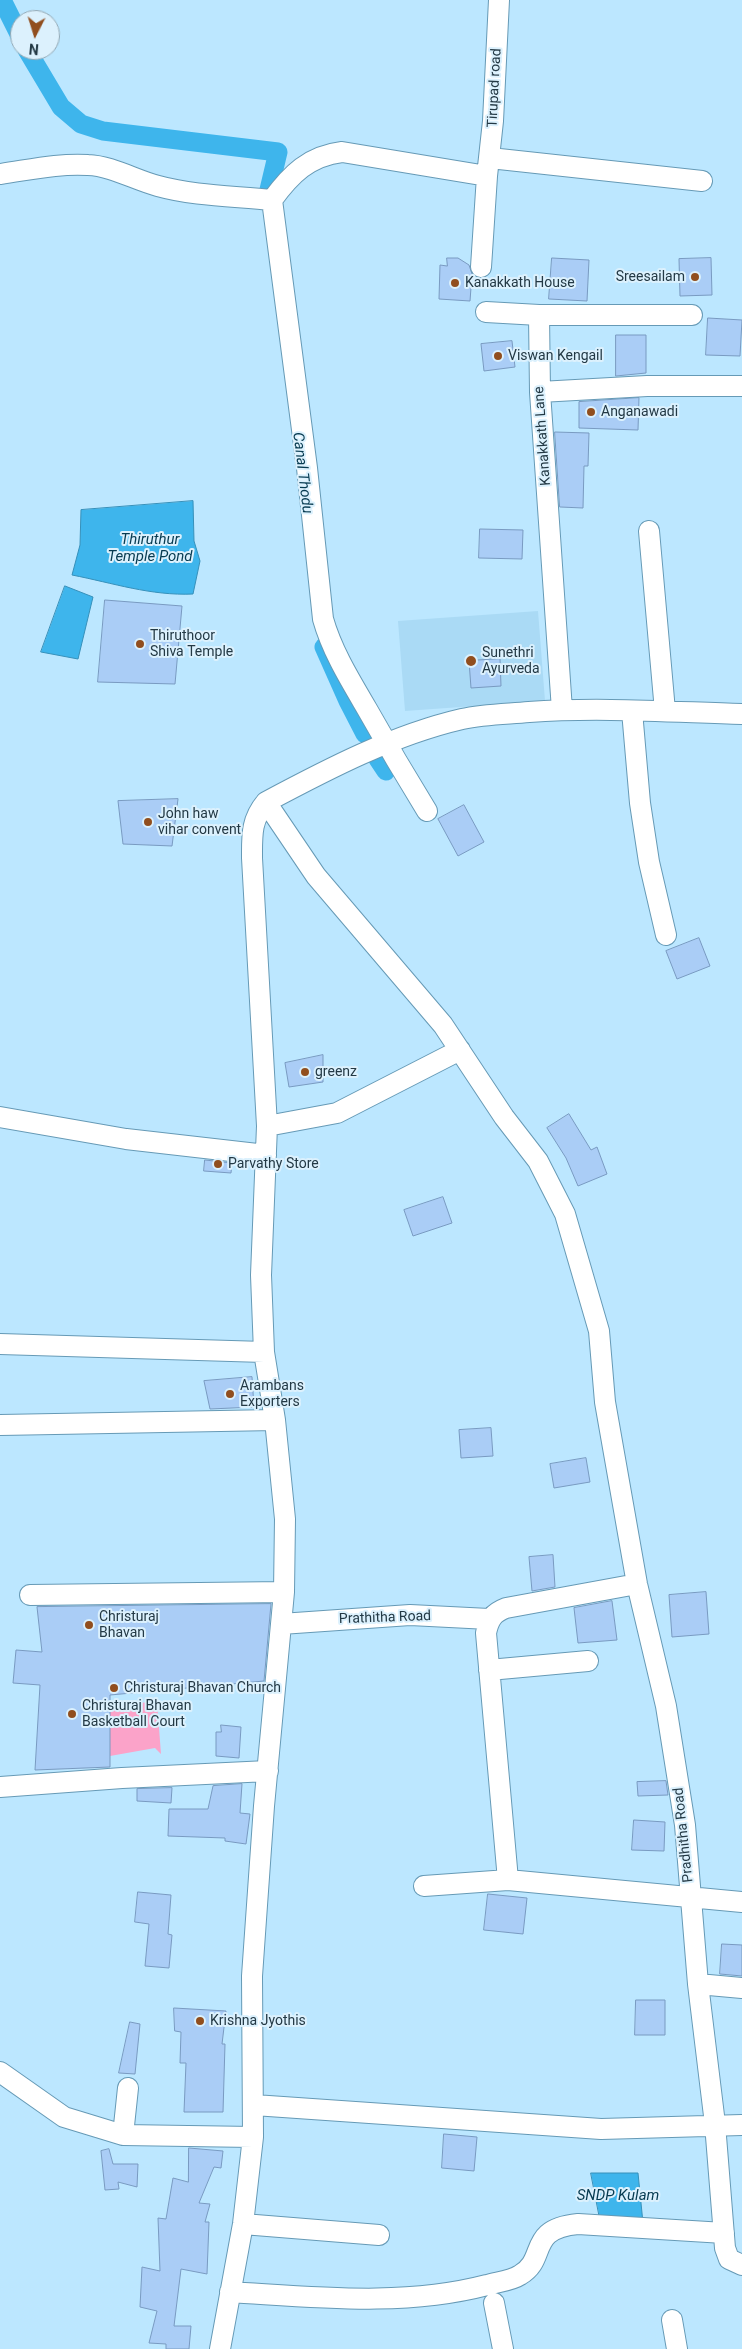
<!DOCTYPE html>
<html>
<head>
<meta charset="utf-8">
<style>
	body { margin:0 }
	#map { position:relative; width:742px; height:2349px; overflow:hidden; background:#bce7ff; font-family:Roboto,sans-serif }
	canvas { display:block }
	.north { position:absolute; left:10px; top:10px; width:50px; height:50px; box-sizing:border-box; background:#dcf1fd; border:1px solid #92a7b3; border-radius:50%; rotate:185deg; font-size:14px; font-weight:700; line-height:20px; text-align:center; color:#233945 }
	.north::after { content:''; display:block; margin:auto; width:18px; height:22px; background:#914e1e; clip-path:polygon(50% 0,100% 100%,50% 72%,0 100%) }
</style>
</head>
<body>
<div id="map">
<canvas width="742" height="2349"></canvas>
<div class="north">N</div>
</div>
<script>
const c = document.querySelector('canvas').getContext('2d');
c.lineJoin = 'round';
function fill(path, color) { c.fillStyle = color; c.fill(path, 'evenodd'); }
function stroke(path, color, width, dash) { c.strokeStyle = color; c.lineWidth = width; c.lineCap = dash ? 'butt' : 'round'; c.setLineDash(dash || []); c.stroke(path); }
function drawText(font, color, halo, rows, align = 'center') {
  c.font = font + ' Roboto,sans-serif'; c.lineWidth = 4; c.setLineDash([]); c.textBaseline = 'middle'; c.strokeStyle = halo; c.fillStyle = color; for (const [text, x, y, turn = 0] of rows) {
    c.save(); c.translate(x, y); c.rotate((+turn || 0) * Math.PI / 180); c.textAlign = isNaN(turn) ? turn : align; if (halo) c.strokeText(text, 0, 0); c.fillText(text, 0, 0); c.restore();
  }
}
const built = new Path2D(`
	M538,611L545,701L405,711L398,621Z`);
const green = new Path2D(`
	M157,1702L161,1754L155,1748L110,1756V1704Z`);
const water = new Path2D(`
	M193,501L194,541L200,561L193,594C151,596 113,583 72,575L80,545L81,510Z
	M65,586L93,597L78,659L41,652Z
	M591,2173H638L643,2223L600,2219Z`);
const canal = new Path2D(`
	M2,0L20,36
	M27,50L61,107L81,124L103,131L278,152L268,194
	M324,647L348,701L365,734
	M378,759L386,771`);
const building = new Path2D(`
	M447,258H458L469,265L472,274L470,301L439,299L440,265L447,266Z
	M552,258L589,260L587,301L549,299Z
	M711,258L712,295L680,296L679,259Z
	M708,318L742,320L740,356L706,355Z
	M616,335H646V373L616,376Z
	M512,341L515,367L484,371L481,344Z
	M639,398L638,430L579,428V402Z
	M555,432L589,433L588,466H584L583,508L560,507Z
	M480,529L523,530L522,559L479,558Z
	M105,600L182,606L175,684L98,682Z
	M500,659L501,686L471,688L469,661Z
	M178,799L172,846L123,844L118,801Z
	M464,805L484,842L458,856L438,819Z
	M699,938L710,966L677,979L666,951Z
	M323,1055V1082L289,1087L285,1063Z
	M569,1114L591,1150L597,1147L607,1174L578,1186L566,1158L547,1128Z
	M205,1160L232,1163L231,1173L204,1171Z
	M443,1197L452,1223L413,1236L404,1210Z
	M252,1377L254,1407L210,1409L204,1381Z
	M491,1428L493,1456L461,1458L459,1430Z
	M586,1458L590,1482L554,1488L550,1464Z
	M553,1555L555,1587L532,1591L529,1557Z
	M706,1592L709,1634L672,1637L669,1595Z
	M612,1601L617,1640L578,1643L574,1608Z
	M271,1604L264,1681L110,1695V1767L35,1770L40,1685L13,1683L16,1650L42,1652L37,1607Z
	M221,1725L241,1727L239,1758L216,1756V1732H221Z
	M666,1781L668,1795L638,1796L637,1782Z
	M242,1784L240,1813L250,1814L246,1844L225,1841V1838L168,1836L169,1809H208L213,1786Z
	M172,1788L171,1803L137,1801V1789Z
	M634,1820L665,1822L664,1851L632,1850Z
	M138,1892L171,1895L168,1934L172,1935L169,1968L145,1966L149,1924L135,1922Z
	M488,1894L527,1898L523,1934L484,1930Z
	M722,1944L742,1945V1976L720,1974Z
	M636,2000H665V2035H635Z
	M174,2008L226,2011L222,2044H225L223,2112H184L186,2063H180L181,2032L175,2031Z
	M130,2022L140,2024L135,2074L119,2073Z
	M444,2134L477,2137L474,2171L442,2168Z
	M189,2148L223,2151L221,2168L214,2167L199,2203L210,2204L205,2222H209L207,2274L181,2269L174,2326H191L189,2349H166V2344L149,2343L157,2311L140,2307L142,2267L160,2271L158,2218L166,2219L173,2178L188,2182Z
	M109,2149L113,2164H138L137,2187L118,2182L119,2189L105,2190L101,2151Z`);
const minor = new Path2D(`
	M490,158L702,181
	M0,174C29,170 59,163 88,165C112,166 135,180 158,186C194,196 234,196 272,200
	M481,267L487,176L493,121L499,0
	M486,312L539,315H692
	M539,315L540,392L562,710
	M540,392L647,386H742
	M649,531L665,711
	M632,711L640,803L649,862L666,935
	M266,802L316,876L443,1025L504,1117L538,1161L565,1214L599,1331L605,1402L637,1584L666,1706L685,1825L698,1984L715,2124L725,2248L729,2259L742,2265
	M427,811C406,777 386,743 367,709C350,680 332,651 323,619L307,468L272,200C291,174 309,156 342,152L487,176
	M0,1117L126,1139L266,1155
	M267,1126L337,1113L460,1050
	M0,1344L264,1352
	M0,1425L275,1420
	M30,1595L284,1592
	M281,1624L410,1615L489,1619
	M489,1670L588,1661
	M0,1787L122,1778L268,1771
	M508,1880L486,1633C489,1619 493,1613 506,1608L637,1584
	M424,1886L508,1880L742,1902
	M698,1984L742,1988
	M0,2072L64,2117L123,2135L128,2088
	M254,2105L601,2129L742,2125
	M123,2135L253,2137
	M243,2224L379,2235
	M230,2292C316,2297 403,2307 487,2285C497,2282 511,2281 520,2275C548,2259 526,2229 578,2224L724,2233
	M494,2303L503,2349
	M672,2320L677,2349
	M220,2349L243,2224L253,2137L252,1976L264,1806L284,1592L285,1519L275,1420L264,1352L261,1275L267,1126L252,858C252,835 251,820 266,802C328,769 393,735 462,719C484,714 507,714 529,712C600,707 671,712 742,714`);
const markers = [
	[695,277,5,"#914e1e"],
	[455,283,5,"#914e1e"],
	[498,356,5,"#914e1e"],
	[591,412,5,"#914e1e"],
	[140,644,5,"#914e1e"],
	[471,661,6,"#914e1e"],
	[148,822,5,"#914e1e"],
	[305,1072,5,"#914e1e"],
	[218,1164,5,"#914e1e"],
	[230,1394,5,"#914e1e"],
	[89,1625,5,"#914e1e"],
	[114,1688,5,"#914e1e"],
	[72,1714,5,"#914e1e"],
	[200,2021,5,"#914e1e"]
];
const streetNames = [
	["Tirupad road",495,88,-87],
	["Kanakkath Lane",543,436,-94],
	["Prathitha Road",385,1618,-2],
	["Pradhitha Road",684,1835,-96]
];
const poiNames = [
	["Sreesailam",685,277,"right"],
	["Kanakkath House",465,283],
	["Viswan Kengail",508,356],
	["Anganawadi",601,412],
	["Thiruthoor",150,636],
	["Shiva Temple",150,652],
	["Sunethri",482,653],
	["Ayurveda",482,669],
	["John haw",158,814],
	["vihar convent",158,830],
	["greenz",315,1072],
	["Parvathy Store",228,1164],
	["Arambans",240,1386],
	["Exporters",240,1402],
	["Christuraj",99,1617],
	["Bhavan",99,1633],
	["Christuraj Bhavan Church",124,1688],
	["Christuraj Bhavan",82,1706],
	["Basketball Court",82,1722],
	["Krishna Jyothis",210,2021]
];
const waterNames = [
	["Canal Thodu",302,473,83],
	["Thiruthur",150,540],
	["Temple Pond",150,557],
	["SNDP Kulam",618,2196]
];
fill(built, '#aadaf5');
fill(green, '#fba3c9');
fill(water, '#3eb5ec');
stroke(water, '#3690ba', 1);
stroke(canal, '#3eb5ec', 19);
fill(building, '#aacdf6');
stroke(building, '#799ac1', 1);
stroke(minor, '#669ab6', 22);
stroke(minor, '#fff', 20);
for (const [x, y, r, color] of markers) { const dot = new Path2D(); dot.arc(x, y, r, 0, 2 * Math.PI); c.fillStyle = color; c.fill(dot); stroke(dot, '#dcf1fd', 2); }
drawText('14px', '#233945', '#dcf1fd', streetNames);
drawText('14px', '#233945', '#dcf1fd', poiNames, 'left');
drawText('italic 15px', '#073b51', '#dcf1fd', waterNames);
</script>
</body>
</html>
